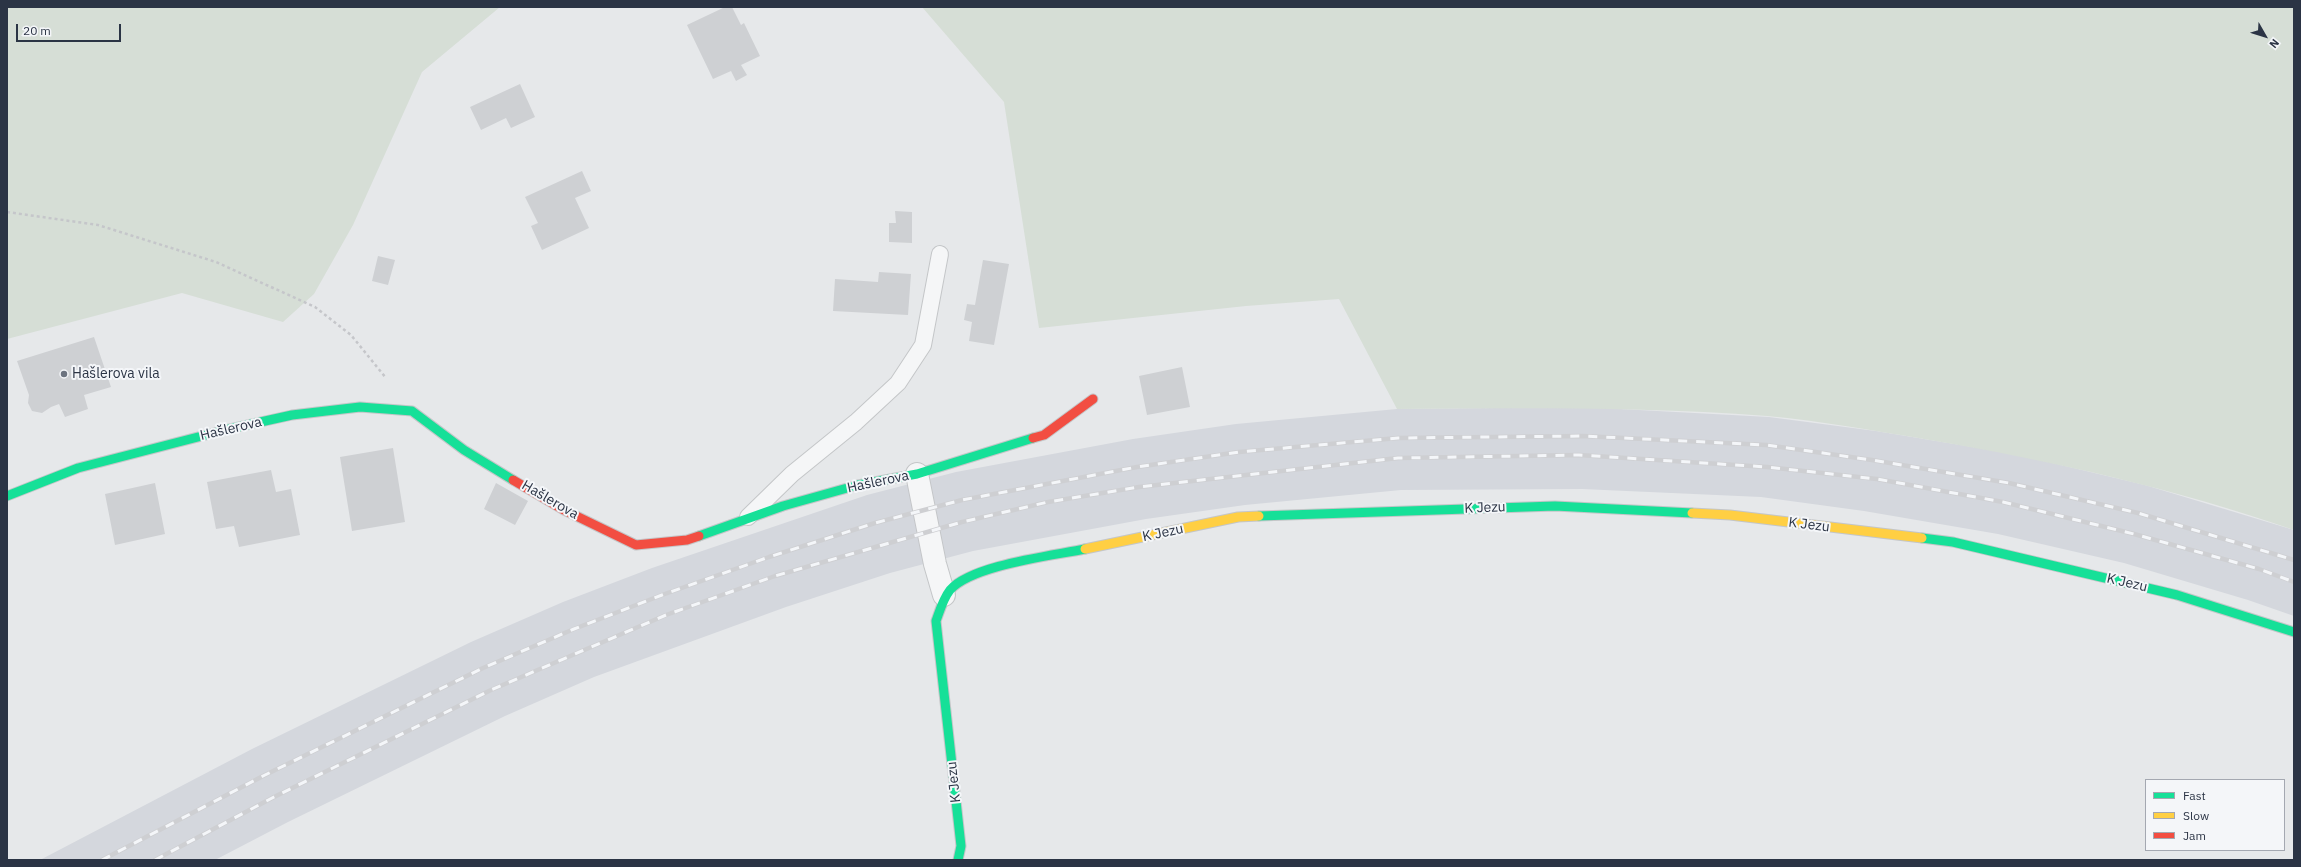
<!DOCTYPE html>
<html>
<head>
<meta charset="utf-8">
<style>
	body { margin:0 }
	#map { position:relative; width:2301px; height:867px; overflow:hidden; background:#e6e8ea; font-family:"IBM Plex Sans",sans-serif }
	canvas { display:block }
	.frame { position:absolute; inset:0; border:8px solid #2b3445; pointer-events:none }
	.legend { position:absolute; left:2145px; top:779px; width:140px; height:72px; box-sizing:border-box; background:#f4f6f9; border:1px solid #a4a8b1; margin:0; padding:5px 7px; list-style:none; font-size:12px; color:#2b3445 }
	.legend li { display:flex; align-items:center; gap:8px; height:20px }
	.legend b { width:20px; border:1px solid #a4a8b1 }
	.north { position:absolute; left:2245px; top:16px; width:40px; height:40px; -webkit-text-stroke:3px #f4f6f9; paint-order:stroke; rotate:129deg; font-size:11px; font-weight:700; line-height:16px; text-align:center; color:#2b3445 }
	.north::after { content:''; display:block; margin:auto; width:14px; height:18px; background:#2b3445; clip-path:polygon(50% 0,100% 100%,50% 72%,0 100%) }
	.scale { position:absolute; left:16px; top:24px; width:105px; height:18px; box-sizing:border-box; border:2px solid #2b3445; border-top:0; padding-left:5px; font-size:12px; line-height:14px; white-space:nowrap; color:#2b3445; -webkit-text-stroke:3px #f4f6f9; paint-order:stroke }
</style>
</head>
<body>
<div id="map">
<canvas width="2301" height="867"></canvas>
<div class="frame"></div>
<ul class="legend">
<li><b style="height:5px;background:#16e098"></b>Fast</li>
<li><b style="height:5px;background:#ffcf43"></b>Slow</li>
<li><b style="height:5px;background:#f24e42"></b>Jam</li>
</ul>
<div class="north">N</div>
<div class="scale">20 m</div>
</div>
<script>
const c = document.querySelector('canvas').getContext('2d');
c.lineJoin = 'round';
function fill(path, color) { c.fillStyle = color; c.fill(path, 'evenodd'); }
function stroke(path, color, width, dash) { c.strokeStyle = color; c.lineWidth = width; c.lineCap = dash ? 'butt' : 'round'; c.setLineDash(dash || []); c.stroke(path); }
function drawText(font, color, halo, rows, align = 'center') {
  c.font = font + ' "IBM Plex Sans",sans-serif'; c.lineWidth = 4; c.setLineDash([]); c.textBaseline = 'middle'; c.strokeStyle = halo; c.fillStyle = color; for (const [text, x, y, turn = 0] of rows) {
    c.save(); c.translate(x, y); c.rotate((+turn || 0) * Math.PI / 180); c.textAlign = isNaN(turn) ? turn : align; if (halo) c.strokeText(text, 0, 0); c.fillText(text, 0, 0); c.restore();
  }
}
const built = new Path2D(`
	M1583,407L1769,417L1876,431L2015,454L2145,485L2294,530V616L2248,600L2124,563L1998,534L1864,511L1761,497L1582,489L1401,490L1245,505L1146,519L973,551L890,573L786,607L594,677L505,716L288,822L215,860H40L252,749L471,642L563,602L652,568L867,495L956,472L1133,439L1236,424L1397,409Z`);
const green = new Path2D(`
	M7,7H500L422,72L353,225L314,294L283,322L182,293L7,339Z
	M922,7H2294V530C2176,489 2053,461 1930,440C1876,431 1821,421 1767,416C1644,407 1520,408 1397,409L1339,299L1246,306L1039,328L1004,102Z`);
const building = new Path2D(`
	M725,7H732L741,25L744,23L760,56L741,65L747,75L736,81L731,71L713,79L687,25Z
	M520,84L535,117L511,128L506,118L481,130L470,107Z
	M582,171L591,191L575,198L589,228L542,250L531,226L538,223L525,197Z
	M895,211L912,212V243L889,242V223H896Z
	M378,256L395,260L388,285L372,281Z
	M983,260L1009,264L994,345L969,341L972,322L964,320L967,304L975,305Z
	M879,272L911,274L908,315L833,311L835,279L878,282Z
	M94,337L111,387L84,395L88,409L65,417L59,404L51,407L42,413L32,411L28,403L29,395L17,361Z
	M1182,367L1190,407L1147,415L1139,376Z
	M393,448L405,522L352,531L340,457Z
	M271,470L276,492L291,489L300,535L239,547L234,526L216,529L207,482Z
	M155,483L165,534L115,545L105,494Z
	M496,483L528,501L515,525L484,509Z`);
const path = new Path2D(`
	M7,212L98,225L216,262L315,307L351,335L386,378`);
const lane = new Path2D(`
	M748,517L792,474L856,422L898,383L923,345L940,254`);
const street = new Path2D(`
	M917,474L935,564L944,595`);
const fast = new Path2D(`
	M7,496L78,468L229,429L292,415L360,407L412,411L464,450L513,480
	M1259,516L1555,506L1692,513
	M699,536L783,506L858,485L917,474L1033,438
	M1922,538L1953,542L2177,595L2294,632
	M958,860L961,846L936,621C940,610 943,599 950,590C972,565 1051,556 1085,549`);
const slow = new Path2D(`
	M1692,513L1730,515L1922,538
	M1085,549L1238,517L1259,516`);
const jam = new Path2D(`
	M1033,438L1044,435L1093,399
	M513,480L564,510L636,545L687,540L699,536`);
const rail = new Path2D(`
	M102,860L265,775L483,668L574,629L662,595L769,557L875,523L962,500L1137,467L1239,452L1398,438L1583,436L1766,445L1872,460L2009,483L2138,513L2294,560
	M155,860L274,797L491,690L666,615L775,576L962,522L1048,502L1139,487L1398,458L1579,455L1767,467L1877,479L2003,502L2134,534L2259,569L2294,582`);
const markers = [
	[64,374,4,"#6c737f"]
];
const poiNames = [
	["Hašlerova vila",72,374]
];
const streetNames = [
	["Hašlerova",231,429,-13],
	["Hašlerova",878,482,-12],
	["Hašlerova",550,500,30],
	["K Jezu",1485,508,-2],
	["K Jezu",1809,525,7],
	["K Jezu",1163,533,-12],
	["K Jezu",2127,583,13],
	["K Jezu",954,782,-96]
];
fill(built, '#d4d7dd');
fill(green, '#d6ded6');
fill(building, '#ced0d3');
stroke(lane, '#c4c6c8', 18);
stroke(street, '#c4c6c8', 24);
stroke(fast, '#c4c6c8', 11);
stroke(slow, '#c4c6c8', 11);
stroke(jam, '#c4c6c8', 11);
stroke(path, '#c5c6ca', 2.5, [3, 3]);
stroke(lane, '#f5f6f7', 16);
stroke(street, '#f5f6f7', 22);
stroke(fast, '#16e098', 9);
stroke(slow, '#ffcf43', 9);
stroke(jam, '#f24e42', 9);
stroke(rail, '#cecfd2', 4.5);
stroke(rail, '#f4f6f9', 3, [9]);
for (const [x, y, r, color] of markers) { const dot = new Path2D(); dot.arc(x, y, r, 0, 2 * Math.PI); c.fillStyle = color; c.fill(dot); stroke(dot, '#f4f6f9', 1.5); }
drawText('14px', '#2b3445', '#f4f6f9', poiNames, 'left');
drawText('14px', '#2b3445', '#f4f6f9', streetNames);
</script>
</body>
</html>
